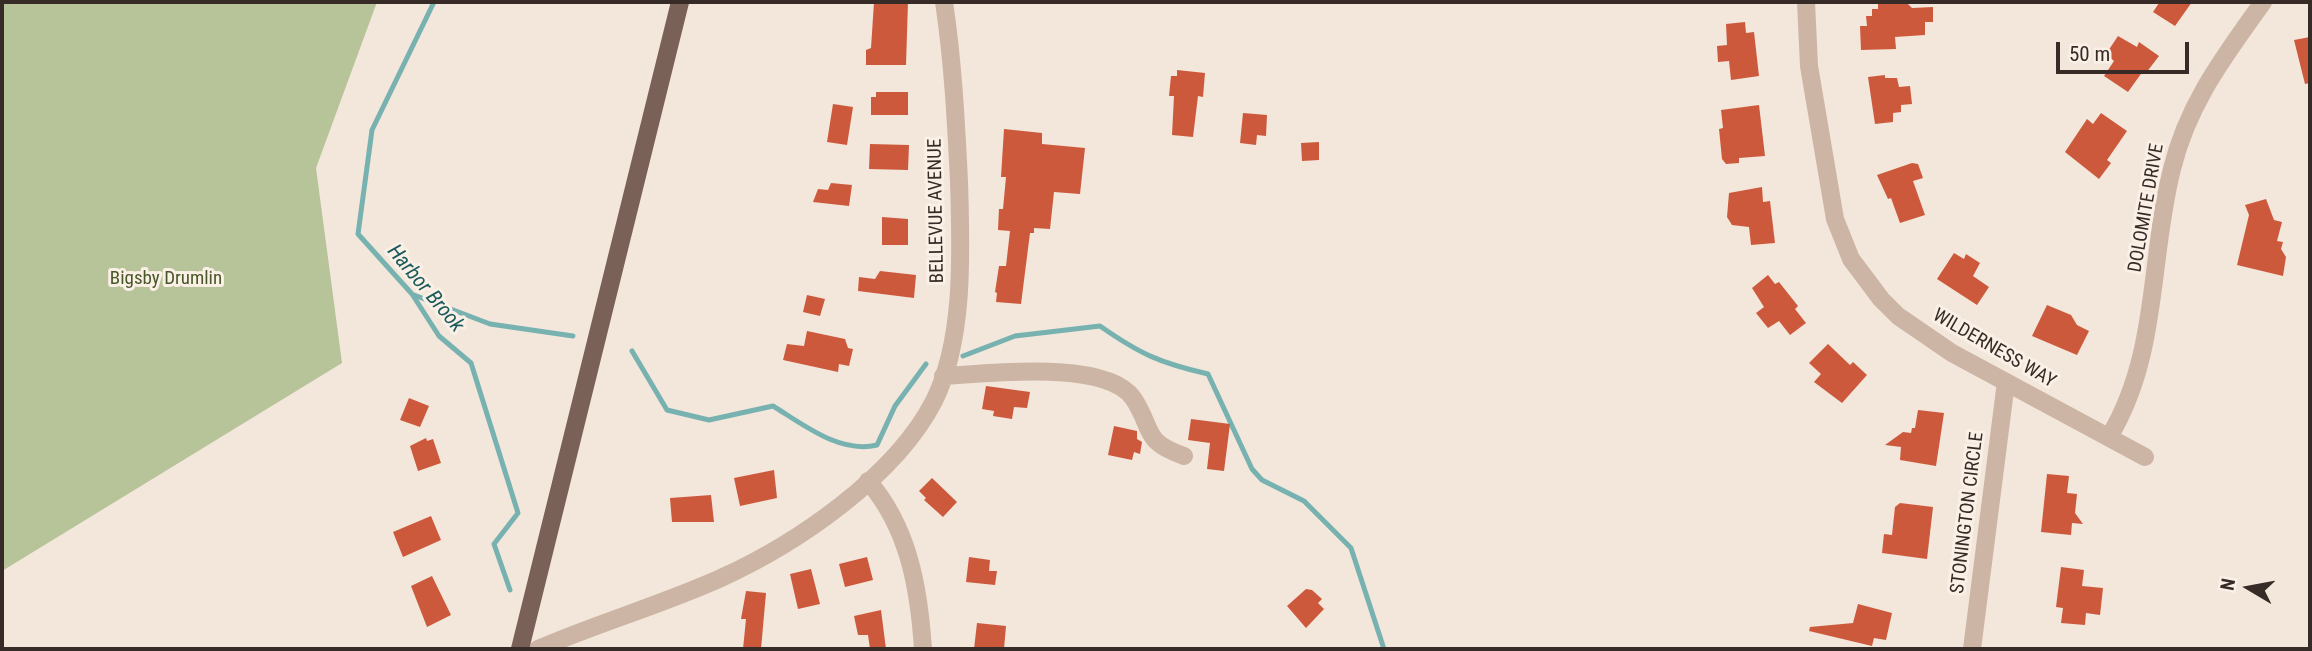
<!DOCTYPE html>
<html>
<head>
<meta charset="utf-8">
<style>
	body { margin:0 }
	#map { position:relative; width:2312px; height:651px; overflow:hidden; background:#f3e6da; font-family:"Roboto Condensed",sans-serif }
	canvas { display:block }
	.frame { position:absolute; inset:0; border:4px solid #372b27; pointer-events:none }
	.north { position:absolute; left:2214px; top:553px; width:70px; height:70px; -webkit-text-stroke:5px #faf0e6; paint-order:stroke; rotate:280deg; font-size:19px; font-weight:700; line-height:28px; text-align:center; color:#372b27 }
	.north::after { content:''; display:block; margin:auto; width:24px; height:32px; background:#372b27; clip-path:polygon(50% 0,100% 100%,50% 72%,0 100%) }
	.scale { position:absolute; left:2056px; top:42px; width:133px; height:32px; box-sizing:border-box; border:4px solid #372b27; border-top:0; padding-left:9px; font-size:21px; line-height:24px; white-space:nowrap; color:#372b27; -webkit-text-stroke:5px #faf0e6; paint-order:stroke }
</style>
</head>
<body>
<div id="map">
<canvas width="2312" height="651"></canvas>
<div class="frame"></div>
<div class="north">N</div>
<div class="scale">50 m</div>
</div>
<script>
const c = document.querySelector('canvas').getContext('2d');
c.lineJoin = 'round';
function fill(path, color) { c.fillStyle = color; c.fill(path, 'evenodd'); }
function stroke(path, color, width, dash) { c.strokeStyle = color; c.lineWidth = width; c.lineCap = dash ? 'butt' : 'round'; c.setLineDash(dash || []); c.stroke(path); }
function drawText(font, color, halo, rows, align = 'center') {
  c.font = font + ' "Roboto Condensed",sans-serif'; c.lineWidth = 6; c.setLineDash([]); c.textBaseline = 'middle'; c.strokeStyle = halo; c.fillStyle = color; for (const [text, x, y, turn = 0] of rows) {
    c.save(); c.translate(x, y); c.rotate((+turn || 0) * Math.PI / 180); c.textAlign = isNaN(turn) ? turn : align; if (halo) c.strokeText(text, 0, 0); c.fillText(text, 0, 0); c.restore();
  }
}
const green = new Path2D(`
	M2,2H377L316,168L342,363L2,571Z`);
const stream = new Path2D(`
	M434,2L372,130L358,234L412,294L439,336L471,363L518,513L494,544L510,590
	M414,295L490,324L573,336
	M632,351L667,410L709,420L773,406C804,425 840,454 877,445L895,406L926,364
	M963,356L1015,336L1100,326C1140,354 1160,363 1208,374L1252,469L1262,480L1304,501L1351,548L1384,649`);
const building = new Path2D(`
	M874,2H908L906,65H866V50L871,48Z
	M1878,2H1906L1912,8L1933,7V22H1925V35L1895,37L1896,49L1861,50L1860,26H1867L1866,16H1872V9H1878Z
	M2157,2H2192L2175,26L2153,12L2159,3Z
	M1745,22L1746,33L1754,32L1759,76L1731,80L1729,61L1718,62L1717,46L1727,45L1726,24Z
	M2118,36L2137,47L2139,42L2159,56L2146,73L2143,71L2128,92L2104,76L2114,61L2106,54Z
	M2310,37V83L2305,84L2294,40Z
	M1177,70L1205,73L1203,97L1198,96L1193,137L1172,135L1174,96H1169L1171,76H1177Z
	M1885,75V78H1897L1899,87L1910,86L1912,104L1901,105V112L1893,113V122L1875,124L1868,77Z
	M876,92H908V115H871V97H876Z
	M833,104L853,107L847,145L827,142Z
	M1759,105L1765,156L1739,158V163L1726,164L1722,159L1719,129L1723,128L1721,110Z
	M1243,113L1267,115L1266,136L1257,135L1256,145L1240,143Z
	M2101,113L2127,131L2107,160L2111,163L2099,179L2065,152L2087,119L2093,124Z
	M1004,129L1042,133V144L1085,148L1080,194L1054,192L1050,229L1034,228V233H1030L1021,304L996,302L997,293L995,292L999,266H1006L1010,231L998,230L999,209H1003L1006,177H1001Z
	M1319,142V160L1302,161L1301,143Z
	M870,144L909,145L908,170L869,169Z
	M1912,163L1918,164L1923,178L1913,181L1925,215L1900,223L1891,198L1888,199L1877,175Z
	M831,183L852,185L849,206L813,202L818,189L828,190Z
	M1762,187L1763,202L1770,201L1775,243L1751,245L1749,227L1732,225L1727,217L1729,193Z
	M2266,199L2274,220L2282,222L2277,241L2283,242L2281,249L2286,257L2283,276L2237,265L2249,215L2245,205Z
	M882,217L908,219V245H882Z
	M1954,253L1964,259L1966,254L1980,263L1973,276L1989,287L1977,305L1937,279Z
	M880,271L916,275L914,298L858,291L859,277L875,279Z
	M1768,275L1775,284L1779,282L1798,306L1795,309L1806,323L1790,335L1779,321L1768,328L1756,313L1764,307L1752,288Z
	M807,295L825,299L820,316L803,312Z
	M2047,305L2071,315L2077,325L2089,331L2077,355L2032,336Z
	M807,331L845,339L848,348L853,349L849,366L839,364L838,372L783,360L787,344L804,346Z
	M1828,344L1850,365L1853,362L1867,375L1842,403L1814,382L1821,374L1809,363Z
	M986,386L1030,392L1027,408L1014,407L1012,419L993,416L994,411L982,409Z
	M409,398L429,406L420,427L400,420Z
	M1918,410L1944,413L1936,466L1900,460L1901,447L1885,445L1903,432L1911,433L1912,428H1915Z
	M1191,419L1230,424L1224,471L1207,469L1210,443L1188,440Z
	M1114,426L1137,431V439L1142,442L1140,454L1134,452L1132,460L1108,455Z
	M426,438L427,441L433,439L441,463L418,471L410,446Z
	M774,470L777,498L740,506L734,478Z
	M2047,474L2069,476L2067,493L2077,494L2075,513L2083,524L2072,523L2071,535L2041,532Z
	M932,478L957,502L943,517L924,500L926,498L919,491Z
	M711,495L714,522H672L670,498Z
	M1900,503L1933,507L1927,559L1882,553L1884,534L1892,535L1895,507Z
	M431,516L441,540L403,557L393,532Z
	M867,557L873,580L845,587L839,564Z
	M969,557L990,560L989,571H997L995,585L966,582Z
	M2061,567L2084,570L2082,586L2103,588L2100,615L2086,613L2085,625L2061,623L2063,608L2056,607Z
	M811,569L820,604L798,609L790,574Z
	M432,576L451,615L427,627L411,586Z
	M1306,589L1312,590L1322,599L1318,603L1324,609L1306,628L1287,606Z
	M746,591L766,593L761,649H743L746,619H741Z
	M1858,604L1892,613L1886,640L1874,638L1872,646L1809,631L1810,627L1853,623Z
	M881,610L886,649H870L868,635H858L854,616Z
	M977,623L1006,626L1004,649H974Z`);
const minor = new Path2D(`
	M1806,2L1809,66L1835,219L1851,259L1881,299L1898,316L1952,353L2145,457
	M943,376C986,374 1105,359 1133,398C1154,429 1141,441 1184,456
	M2109,437C2159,355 2149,259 2172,169C2188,103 2224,57 2263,2
	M868,481C909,528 919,589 923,649
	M538,649C598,623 661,605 721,578C796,544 895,477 934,401C965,339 961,249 959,181C956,121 953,62 944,2
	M1972,649L2006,382`);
const major = new Path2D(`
	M520,649L680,2`);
const streetNames = [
	["DOLOMITE DRIVE",2147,208,-80],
	["BELLEVUE AVENUE",937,211,-91],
	["WILDERNESS WAY",1994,349,30],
	["STONINGTON CIRCLE",1968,513,-83]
];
const parkNames = [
	["Bigsby Drumlin",166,279]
];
const waterNames = [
	["Harbor Brook",425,289,50]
];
fill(green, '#b7c399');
stroke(stream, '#77b2b1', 5);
fill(building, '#cd593d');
stroke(minor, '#ccb5a5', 18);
stroke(major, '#7a6157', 18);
drawText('19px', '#372b27', '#faf0e6', streetNames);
drawText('19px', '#485729', '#faf0e6', parkNames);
drawText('italic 21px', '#1a5a5b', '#faf0e6', waterNames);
</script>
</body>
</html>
